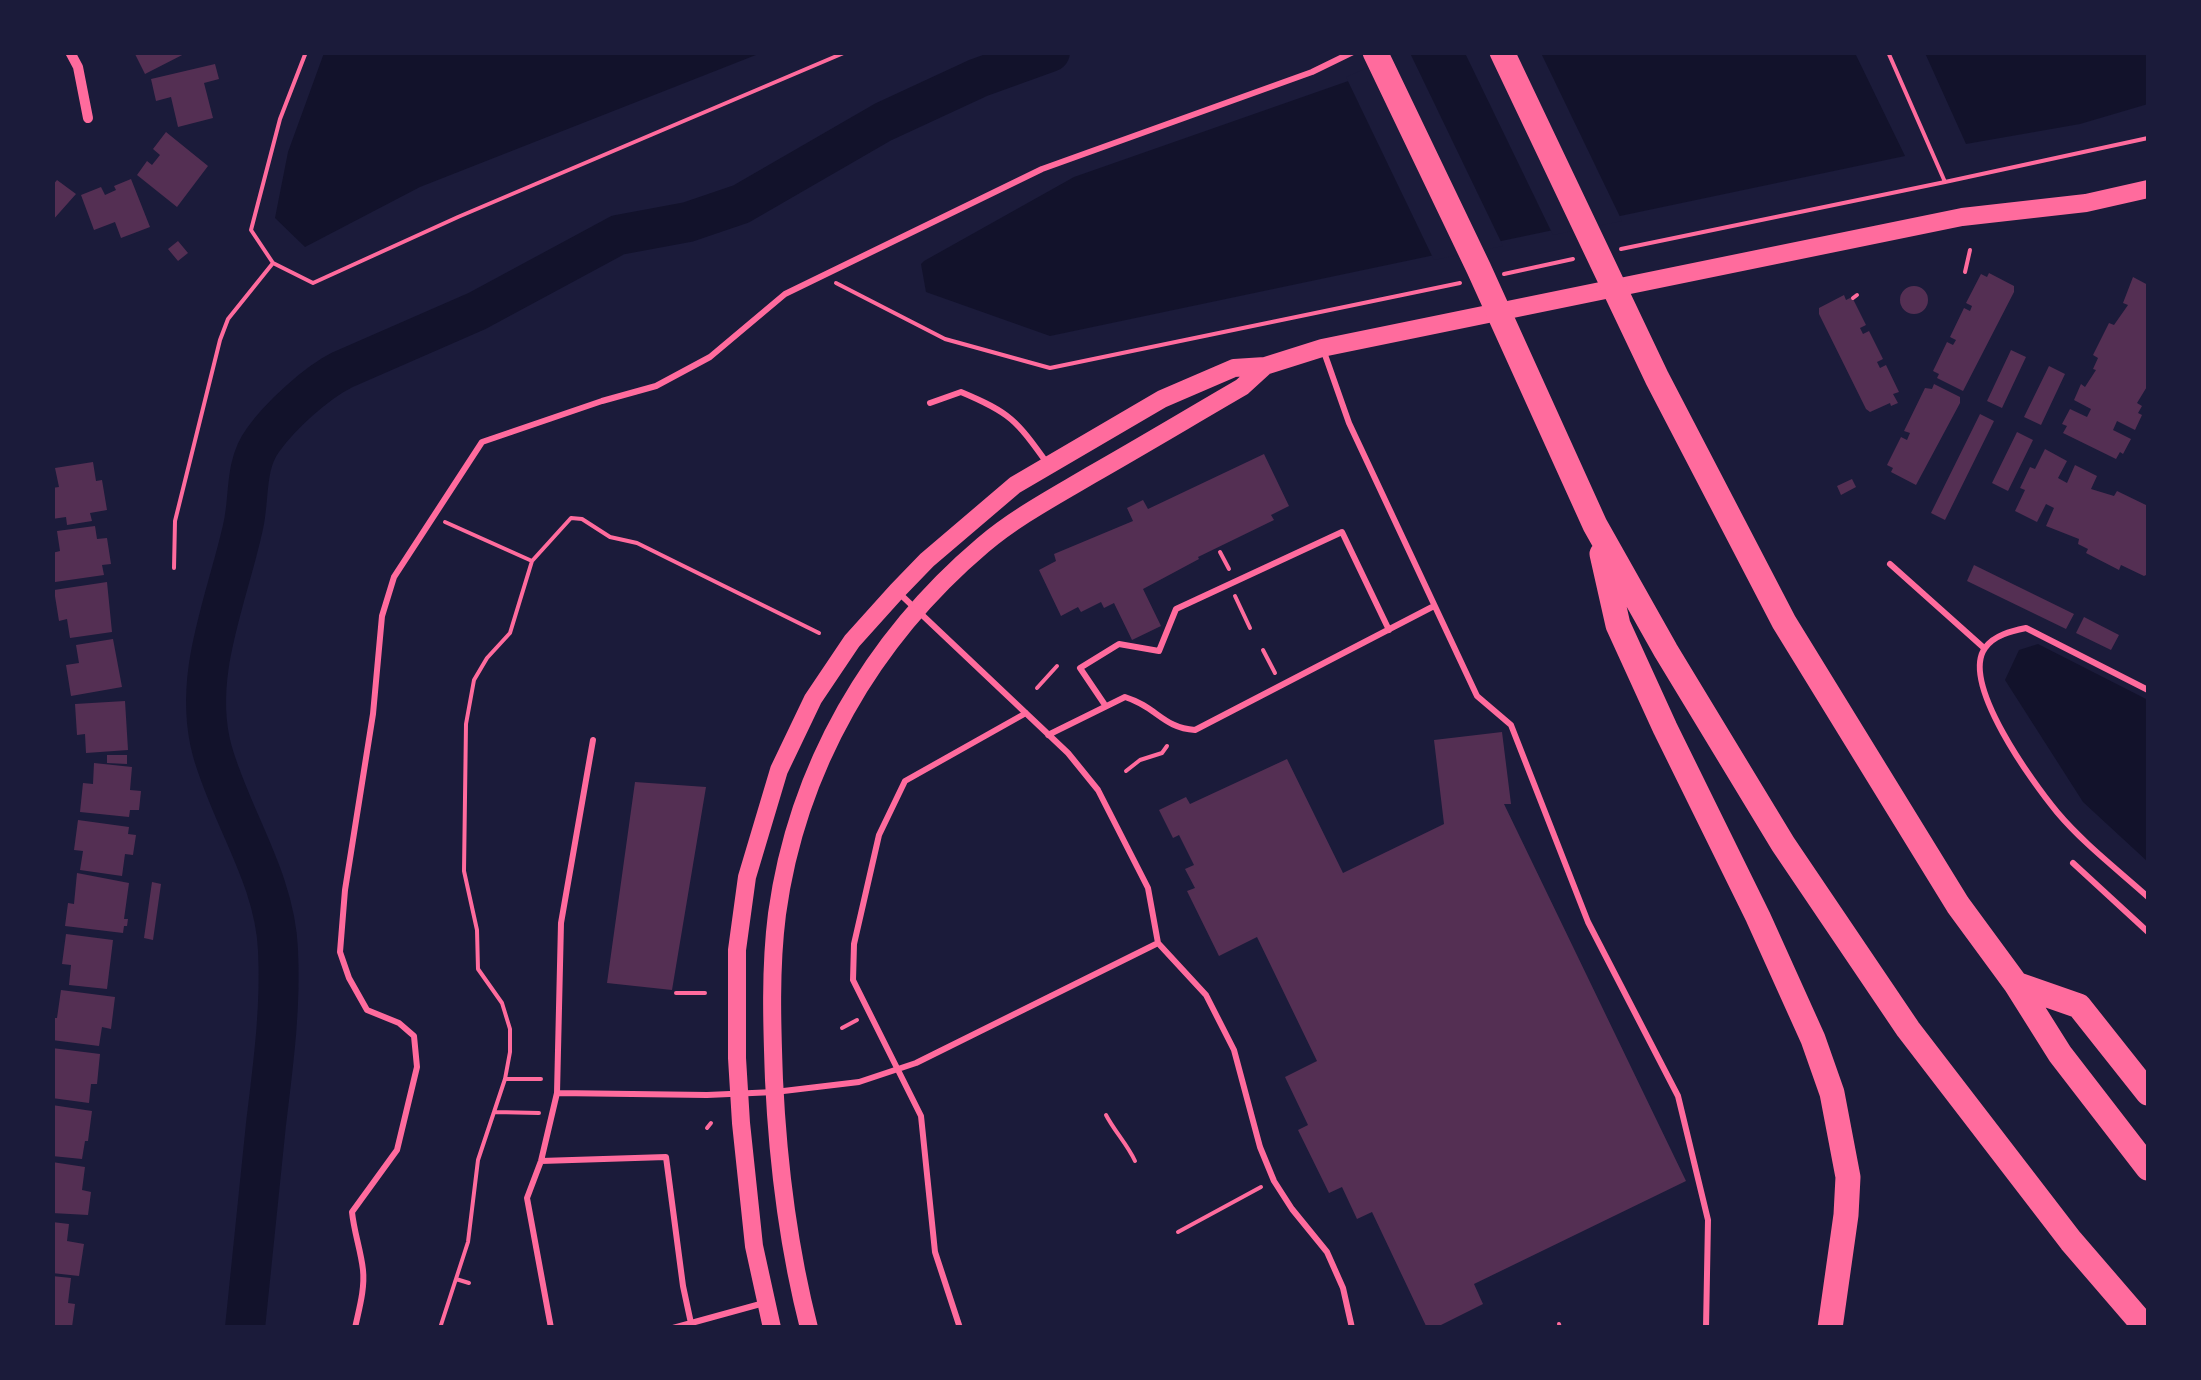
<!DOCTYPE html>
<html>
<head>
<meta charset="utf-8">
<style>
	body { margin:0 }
	#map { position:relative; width:2201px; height:1380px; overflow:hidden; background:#1b1b3a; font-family:"Space Grotesk",sans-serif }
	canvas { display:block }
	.frame { position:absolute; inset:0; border:55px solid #1b1b3a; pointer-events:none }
</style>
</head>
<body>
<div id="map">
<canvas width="2201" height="1380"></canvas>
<div class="frame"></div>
</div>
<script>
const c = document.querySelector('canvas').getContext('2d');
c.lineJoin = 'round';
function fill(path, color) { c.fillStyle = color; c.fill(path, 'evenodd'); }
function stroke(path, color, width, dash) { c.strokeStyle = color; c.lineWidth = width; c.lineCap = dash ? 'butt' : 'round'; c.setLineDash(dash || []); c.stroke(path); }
const water = new Path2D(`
	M324,53V52L761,53L420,187L305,247L275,218L288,152Z
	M1415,53H1855L1905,156L1050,336L926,292L921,264L924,261L1074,177L1374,72Z
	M1925,53H2148V104L2080,124L1966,144Z
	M2038,644L2148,700V862L2083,802L2005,680L2019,650Z`);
const pier = new Path2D(`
	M1404,52L1410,53L1503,246L1434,260L1346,77Z
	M1465,53H1541L1622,221L1553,235Z`);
const river = new Path2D(`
	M245,1328C252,1260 259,1192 266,1124C273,1066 281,1009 278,950C275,878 231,818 212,750C192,675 227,600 243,527C250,498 244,466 263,440C280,416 316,383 342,370L477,311L618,235L688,222L741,204L883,122L978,78L1050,52`);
const building = new Path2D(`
	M134,52H188L145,74Z
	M215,64L219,79L204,83L213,118L178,127L171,97L156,101L151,79Z
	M166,132L208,166L177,207L137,175L147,161L152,165L160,155L153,149Z
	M131,179L150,227L121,238L115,222L94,230L81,195L101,187L105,195L116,190L114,186Z
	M57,180L76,194L52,221V186Z
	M178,241L188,253L178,261L168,249Z
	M1989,273L2014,286V292L1963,391L1937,378L1939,374L1933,371L1947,342L1953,345L1956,340L1950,337L1964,308L1970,311L1972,306L1966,303L1981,274L1987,277Z
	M2133,277L2148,285V385L2137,403L2142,406L2138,413L2142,415L2135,430L2117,421L2113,430L2131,439L2123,454L2120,452L2116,459L2063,433L2067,426L2062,424L2070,409L2087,417L2091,409L2074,400L2081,384L2085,387L2096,370L2093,369L2098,358L2093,355L2109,323L2114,325L2128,305L2123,303Z
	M1900 300a14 14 0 1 1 28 0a14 14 0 1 1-28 0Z
	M1844,295L1846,300L1852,297L1866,325L1860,328L1863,334L1869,331L1883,359L1877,362L1880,368L1886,365L1899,392L1893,394L1898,403L1891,406L1890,403L1870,412L1866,409L1819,314V308Z
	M2011,350L2026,357L2002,408L1987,401Z
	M2049,366L2065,374L2041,425L2024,417Z
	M1934,384L1960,397V403L1916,485L1891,472L1893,468L1887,465L1901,437L1907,440L1910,433L1904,431L1925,388L1932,389Z
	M1980,414L1994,421L1945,520L1931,513Z
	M2017,432L2033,440L2008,491L1992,483Z
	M2045,449L2067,461L2058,478L2067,483L2075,465L2097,476L2091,489L2114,496L2117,491L2148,506V574L2144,576L2121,565L2119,570L2086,553L2088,549L2078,544L2079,539L2046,526L2054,508L2046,504L2037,522L2015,511L2025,490L2020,488L2030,467L2035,469Z
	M1264,454L1289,506L1271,515L1274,520L1198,557L1199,559L1143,589L1161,626L1132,640L1114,603L1104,608L1101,602L1081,612L1078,607L1061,616L1039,570L1056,561L1054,554L1133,521L1127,508L1143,500L1148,509Z
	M93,462L96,481L102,480L107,510L90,513L92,521L67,525L66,517L52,519V488L59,487L55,468Z
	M1852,479L1856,487L1841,495L1837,486Z
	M95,526L97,539L107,538L111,564L102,565L104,575L55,582L52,553L60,551L57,531Z
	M1974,565L2074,614L2066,629L1967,581Z
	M107,582L112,632L70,638L67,619L59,621L54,590Z
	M2084,617L2119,635L2111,650L2076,633Z
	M113,639L122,687L71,696L66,665L79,663L76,645Z
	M125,701L128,750L86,753L85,734L77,735L75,704Z
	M1502,732L1511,804H1504L1686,1181L1474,1284L1483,1304L1435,1328H1427L1372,1212L1357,1219L1342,1187L1329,1193L1298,1130L1308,1125L1285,1077L1317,1061L1257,937L1219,956L1187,891L1195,888L1185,869L1194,865L1179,835L1173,838L1159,810L1186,797L1190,804L1287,759L1343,873L1444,824L1434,740Z
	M107,755H127V764L107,763Z
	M94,763L132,767L130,790L141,791L139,810H130L129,817L80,812L83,783L93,784Z
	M635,782L706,787L672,990L607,983Z
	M78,820L129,827L128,834L136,835L133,855L125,854L122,876L80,870L83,851L74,850Z
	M77,873L129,883L124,919H128L127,926H124L123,933L65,926L68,903L74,904Z
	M152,882L161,884L153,940L144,938Z
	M66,934L113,940L107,989L69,985L71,965L62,964Z
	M61,990L115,997L111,1029L102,1027L99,1046L52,1040L53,1018H57Z
	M52,1048L100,1054L97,1084H91L89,1103L52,1098Z
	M52,1105L92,1111L88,1141H85L82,1159L52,1156Z
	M52,1162L85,1167L82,1190L91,1192L88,1215L52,1213Z
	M52,1222L69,1224L67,1241L84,1244L79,1276L52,1273Z
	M52,1276L71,1278L68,1303L75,1304L72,1327L52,1328Z`);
const path = new Path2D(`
	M306,52L280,119L251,230L273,263L313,283L458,217L846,52
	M1888,52L1945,182L2148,138
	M1621,249L1945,182
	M1965,272L1970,250
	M1504,274L1573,259
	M836,283L945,339L1050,368L1460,283
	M1853,298L1857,295
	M445,522L532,561
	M1220,552L1229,569
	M174,568L175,521L220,340L228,319L273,263
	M1235,596L1250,628
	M1263,650L1275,673
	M1037,688L1057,666
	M1126,771L1140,760L1162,753L1167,746
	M676,993H705
	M842,1028L857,1020
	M506,1079H541
	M495,1112L539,1113
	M1106,1115C1115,1132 1127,1144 1135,1161
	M707,1128L711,1123
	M1178,1232L1261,1187
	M456,1279L469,1283
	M1559,1324L1560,1328
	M440,1328L468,1242L478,1160L505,1079L510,1052V1029L502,1003L478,969L477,930L464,871L466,724L474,680L487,658L510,633L532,561L571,518L582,519L610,537L637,543L819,633`);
const service = new Path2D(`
	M1324,352L1349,423L1477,696L1511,725L1588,922L1678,1096L1708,1220L1706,1328
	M930,403L961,392C1011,413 1016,420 1047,463
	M1890,564L1984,648
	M900,594L1068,753L1098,790L1148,888L1158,943L1206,995L1234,1050L1260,1147L1274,1181L1292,1209L1327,1252L1343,1288L1352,1328
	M2148,690L2026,628C2012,631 1994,635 1985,648C1960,683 2033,783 2057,812C2083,843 2118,870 2148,897
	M1105,705L1080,668L1119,644L1159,651L1176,609L1342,532L1389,630
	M1048,735L1125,697C1157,707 1163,728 1195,730L1434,606
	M2073,863L2148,932
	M557,1093L707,1095L775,1092L859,1082L916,1063L1158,943
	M541,1161L666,1157L683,1286L692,1328
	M355,1328C359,1309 365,1289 363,1270C361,1251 354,1232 352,1212L397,1150L417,1067L414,1036L399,1023L367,1010L349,978L340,952L345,890L373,714L382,616L394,577L482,442L602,401L656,386L710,357L785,294L1042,169L1312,72L1353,52
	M551,1328L527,1198L541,1161L557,1093L561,923L593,740
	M673,1328L764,1303
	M960,1328L935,1252L921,1116L853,980L854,944L879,835L905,781L1026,713`);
const minor = new Path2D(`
	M70,52L78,67L88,118`);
const tertiary = new Path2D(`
	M772,1328L754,1246L741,1123L737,1058V950L747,877L779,770L813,699L852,641L897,591L927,560L1015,485L1162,399L1234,368L1265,366L1322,348L1962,217L2086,203L2148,189
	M809,1328C788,1246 778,1164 774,1080C772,1025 770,969 777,914C797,768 872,639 983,545C1016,517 1054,497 1091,475C1142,446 1192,416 1242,387L1265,366`);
const motorway = new Path2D(`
	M1375,52L1479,269L1595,525L1666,651L1783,844L1908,1029L2071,1241L2146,1328
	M1502,52L1657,378L1784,622L1958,905L2016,984L2060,1054L2148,1168
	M1602,554L1618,625L1665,728L1758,917L1813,1039L1832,1093L1848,1177L1846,1215L1830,1328
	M2016,984L2079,1006L2148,1093`);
fill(water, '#12122b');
fill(pier, '#1b1b3a');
stroke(river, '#12122b', 40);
fill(building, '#542f53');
stroke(path, '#ff6b9d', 4);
stroke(service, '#ff6b9d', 6);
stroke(minor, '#ff6b9d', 10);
stroke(tertiary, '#ff6b9d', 18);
stroke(motorway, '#ff6b9d', 25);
</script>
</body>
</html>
